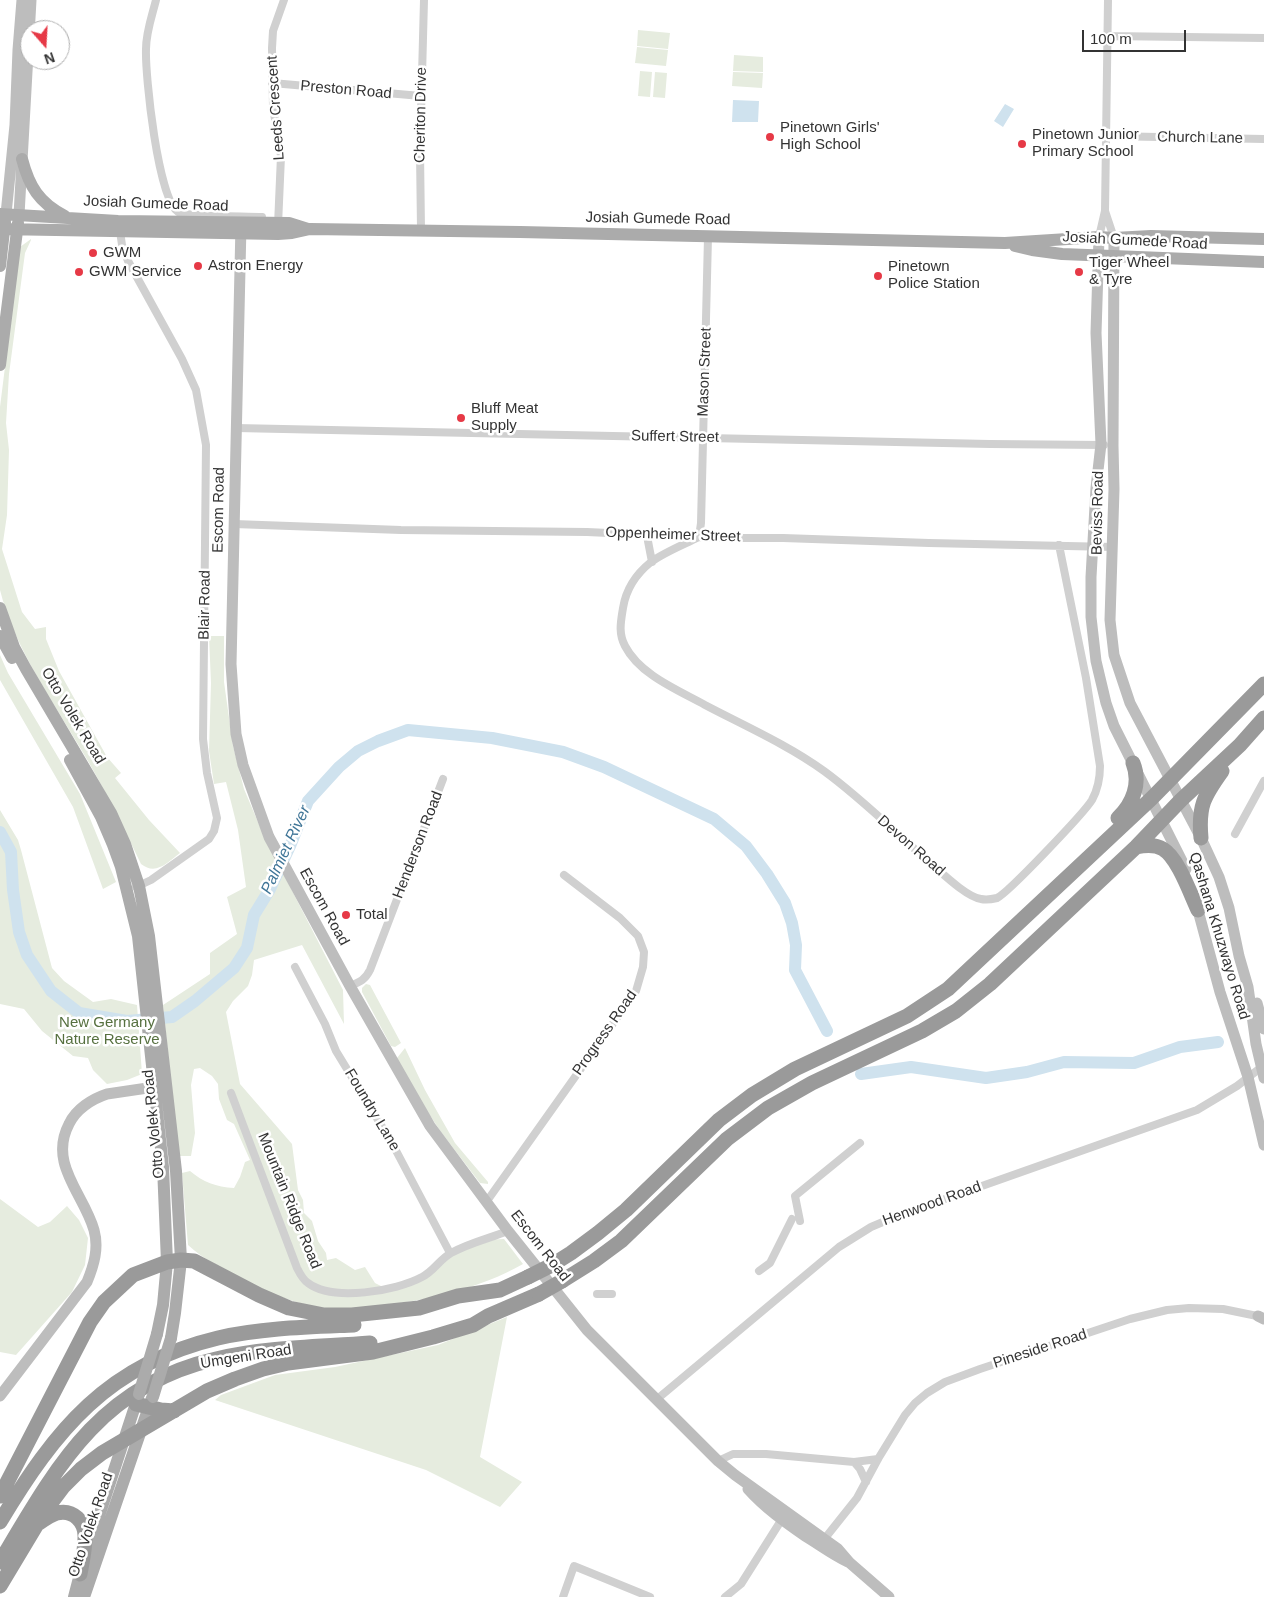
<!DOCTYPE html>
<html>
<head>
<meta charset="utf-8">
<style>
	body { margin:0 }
	#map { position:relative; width:1264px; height:1597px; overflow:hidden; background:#fff; font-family:Arial,sans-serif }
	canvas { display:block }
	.north { position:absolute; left:20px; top:20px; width:50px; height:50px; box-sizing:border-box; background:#fff; border:1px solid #adadad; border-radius:50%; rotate:161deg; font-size:14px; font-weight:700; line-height:20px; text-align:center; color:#333 }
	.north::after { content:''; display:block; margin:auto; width:18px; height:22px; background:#e63946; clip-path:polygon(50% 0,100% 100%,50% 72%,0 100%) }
	.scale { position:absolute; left:1082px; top:30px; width:104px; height:22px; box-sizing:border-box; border:2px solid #333; border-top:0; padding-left:6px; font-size:15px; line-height:18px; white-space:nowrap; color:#333; -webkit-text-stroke:4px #fff; paint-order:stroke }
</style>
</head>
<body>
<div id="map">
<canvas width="1264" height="1597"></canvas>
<div class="north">N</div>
<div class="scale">100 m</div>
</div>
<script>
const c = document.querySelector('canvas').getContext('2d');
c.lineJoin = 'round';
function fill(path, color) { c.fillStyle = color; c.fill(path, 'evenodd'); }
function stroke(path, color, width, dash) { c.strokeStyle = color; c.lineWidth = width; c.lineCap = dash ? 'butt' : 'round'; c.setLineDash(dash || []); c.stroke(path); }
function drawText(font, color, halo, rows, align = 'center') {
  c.font = font + ' Arial,sans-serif'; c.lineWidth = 5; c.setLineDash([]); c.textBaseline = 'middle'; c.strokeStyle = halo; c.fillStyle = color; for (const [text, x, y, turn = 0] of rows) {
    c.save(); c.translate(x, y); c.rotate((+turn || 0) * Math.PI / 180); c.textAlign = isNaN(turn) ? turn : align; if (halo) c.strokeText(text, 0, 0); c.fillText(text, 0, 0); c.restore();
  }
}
const green = new Path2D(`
	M638,30L670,33L668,49L637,46Z
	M637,47L668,50L666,66L635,63Z
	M734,55L763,57V72L733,71Z
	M640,71L652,72L650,97L638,96Z
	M655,72L667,73L665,98L653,97Z
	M733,72L763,73L762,88L732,86Z
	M31,239V240L25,253L9,374L6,423L9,450L7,515L2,549L22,612L35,629L46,627V639L59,671L107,757L121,773L115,778L149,820L180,853C168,862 156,876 141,864C122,824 102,784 79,746C50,697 14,646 0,590V407L20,247Z
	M209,636H224V682L233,746L244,789L263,834L343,990L344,1024L302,945L254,960L252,975L248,986L233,1001L226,1012L240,1084L292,1144L298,1190L303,1200L304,1213L312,1221L318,1241L326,1253L327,1260L336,1258L355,1270L365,1267L375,1283L387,1289L422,1278L444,1259L484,1240L504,1239L523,1264C479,1289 428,1300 378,1306C360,1308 340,1311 321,1308C292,1303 265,1291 239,1277C222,1268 203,1259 188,1245L182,1173L190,1171C203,1182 216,1187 234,1188L240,1177L245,1162L250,1160L234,1124L227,1120L219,1099L218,1084L212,1076L200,1068L194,1069L191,1085L195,1133L191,1156H179L163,1005L210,974V953L237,934L227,897L246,887L238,830L226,782L214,784L209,751L211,683Z
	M0,655L8,673L80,794L116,882L103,889L73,807L0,680Z
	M0,810L18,840L21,850L52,968L64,981L93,1002L111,999L137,1005L142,1074L127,1080L107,1084L93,1070L88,1058L73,1056L42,1031L24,1009L0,1004Z
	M366,984L370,985L401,1043L395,1047L391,1046L362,992V988Z
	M405,1048L425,1090L455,1143L488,1182V1184L480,1183L441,1132L423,1105L397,1058Z
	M0,1199L38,1227L50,1222L67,1206L79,1220L88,1238L85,1265L72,1292L16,1355L0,1352Z
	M507,1317L480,1457L522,1482L500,1507L426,1470L215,1400L221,1395L275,1375L335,1367L438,1345Z`);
const water = new Path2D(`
	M733,100L759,101L758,122H732Z
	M1005,104L1014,109L1003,127L994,121Z`);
const river = new Path2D(`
	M0,832L11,852L13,890L19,932L27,955L51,991L79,1013L127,1021L172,1017L195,1001L234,968L247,948L254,915L270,889L290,846L308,801L339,767L358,751L378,741L408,730L492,738L563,752L604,767L714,819L746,846L767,874L785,903L792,923L796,945L795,970L827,1031
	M861,1074L911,1067L986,1078L1027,1072L1064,1062L1134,1063L1180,1047L1218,1042`);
const street = new Path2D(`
	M156,0C152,16 146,32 146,49C145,75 158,199 178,212C187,217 247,216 262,217
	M1108,36L1264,38
	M272,83L421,96
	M1106,136L1264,139
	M1105,211L1114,238
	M278,225L281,156L273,107L272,48L273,31L284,0
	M421,230L420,152L424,0
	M120,231L122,245L128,261L182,359L196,390L206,445L203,739L207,773L217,818L214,831L209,839L151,880L136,887
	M708,237L701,523L699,537C683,545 665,552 651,562C636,574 626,589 623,608C621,621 618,633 625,646C640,675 678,690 705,705C745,726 788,745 824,771C861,798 894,831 928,861C940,871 966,897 981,899C985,900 993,899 997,898C1008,893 1084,813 1092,800C1098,789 1100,779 1100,766L1086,678L1059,545
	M1099,237L1105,211L1108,0
	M236,428L990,444L1104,445
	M234,524L401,530L587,532L717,538H783L929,543L1113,547
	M647,536L652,562
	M1235,834L1264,781
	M295,967L325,1024L336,1051L392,1143L450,1253
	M350,986C360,982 365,980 370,970L443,779
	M231,1093L297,1268C300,1274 303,1280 308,1283C333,1302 396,1291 422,1277C434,1271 440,1259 451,1253C469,1243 490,1238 508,1231
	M487,1201L636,991L643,967L644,952L638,936L620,918L564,875
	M800,1221L795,1196L860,1143
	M759,1271L770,1263L792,1219
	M597,1294H612
	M656,1400L839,1247L871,1227L897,1216L1197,1110L1237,1086L1263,1066
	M718,1461L733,1454H766L854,1462L860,1469L866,1482
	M854,1462L878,1459
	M822,1542L857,1498L878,1459L905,1415L915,1403L927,1393L945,1382L980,1369L1130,1319L1167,1310L1189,1308L1223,1309L1262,1317
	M563,1597L574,1566L650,1597
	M725,1597L741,1584L782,1519`);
const secondary = new Path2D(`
	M6,214L15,125L18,50L22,0
	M19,215L31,0
	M241,225L231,664L236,734L243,765L269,837L350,986L430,1126L508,1231L587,1330L718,1461L735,1475L838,1549L850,1563L889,1597
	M1099,237L1096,333L1101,444L1096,488L1091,577V617L1096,661L1106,703L1114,726L1186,869
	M1114,238L1113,446L1114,489L1110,620L1114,655L1130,703L1201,838L1219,877L1229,908L1239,956L1248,987L1256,1044L1264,1078
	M1196,903L1220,992L1248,1077L1264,1145
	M1257,1003L1264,1029
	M1258,1316L1264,1319
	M0,1396L87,1282C94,1265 99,1248 94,1230C84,1194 48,1164 69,1124C76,1109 92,1099 107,1094L161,1086
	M748,1489C765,1508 785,1522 805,1536C820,1545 833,1555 848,1562`);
const primary = new Path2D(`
	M22,159C29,186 39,203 65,216
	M0,214L118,221L289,223L308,229
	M0,229L278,234L292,233L310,229L520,232L1005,243L1099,237L1114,238L1151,236L1264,239
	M1015,246L1032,250L1062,254L1264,262
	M0,266L5,222
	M0,365L18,223
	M0,608L14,647L26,669L111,813L125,844L139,886L149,936L176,1171L181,1260L175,1313L171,1338
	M0,636L12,658
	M70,760L101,817L113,845L121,867L138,936L163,1167L167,1262L163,1305L157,1334
	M74,1597L80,1574L139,1394
	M84,1597L152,1398`);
const highway = new Path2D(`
	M1118,818C1133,804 1141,783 1133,763
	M1201,838C1198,806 1204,796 1222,771
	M1136,847C1145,845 1155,844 1163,849C1178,858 1190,893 1198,910
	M552,1265L571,1253L598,1233L626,1210L719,1120L752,1095L795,1069L907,1016L948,989L1152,798L1264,684
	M562,1281L594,1261L621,1241L727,1139L768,1108L812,1083L922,1031L956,1011L990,984L1136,847L1181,800L1240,745L1264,718
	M136,1404L161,1410L174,1411
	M0,1496L90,1322L104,1302L133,1275L167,1262L181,1260L194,1261L259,1295L289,1308L324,1315H352L419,1308L458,1296L500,1290L528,1277
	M0,1522C55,1430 108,1364 218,1338C262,1328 309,1327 354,1325
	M39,1523C45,1519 51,1515 57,1513C73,1509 86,1522 85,1538C85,1550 82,1562 80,1574
	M0,1562C56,1468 100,1385 216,1359C266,1347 319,1347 370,1343
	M0,1586L45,1511L63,1487L81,1469L102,1453L207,1391L235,1379L263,1369L288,1363L373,1352L433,1337L473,1325L488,1316L539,1294`);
const primaryBridge = new Path2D(`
	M139,1394L157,1334
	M153,1397L171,1338`);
const highwayBridge = new Path2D(`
	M528,1277L552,1265
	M539,1294L562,1281`);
const markers = [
	[770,137,5,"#e63946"],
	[1022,144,5,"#e63946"],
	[93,253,5,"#e63946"],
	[198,266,5,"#e63946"],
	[79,272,5,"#e63946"],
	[1079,272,5,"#e63946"],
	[878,276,5,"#e63946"],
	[461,418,5,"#e63946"],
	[346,915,5,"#e63946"]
];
const streetNames = [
	["Preston Road",346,90,5],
	["Leeds Crescent",276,108,-94],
	["Cheriton Drive",421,115,-89],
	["Church Lane",1200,138,1],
	["Josiah Gumede Road",156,204,2],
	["Josiah Gumede Road",658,219,1],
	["Josiah Gumede Road",1135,241,3],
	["Mason Street",705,372,-88],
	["Suffert Street",675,437,1],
	["Escom Road",219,510,-89],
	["Beviss Road",1098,513,-89],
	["Oppenheimer Street",673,535,2],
	["Blair Road",205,605,-89],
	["Otto Volek Road",73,716,59],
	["Henderson Road",418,845,-69],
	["Devon Road",911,846,41],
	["Escom Road",324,907,61],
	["Qashana Khuzwayo Road",1219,936,73],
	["Progress Road",605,1033,-55],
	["Foundry Lane",372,1110,59],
	["Otto Volek Road",154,1124,-96],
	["Mountain Ridge Road",289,1201,68],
	["Henwood Road",932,1204,-20],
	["Escom Road",540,1246,52],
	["Pineside Road",1040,1349,-18],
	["Umgeni Road",246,1357,-9],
	["Otto Volek Road",91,1525,-71]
];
const poiNames = [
	["Pinetown Girls'",780,128],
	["High School",780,145],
	["Pinetown Junior",1032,135],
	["Primary School",1032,152],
	["GWM",103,253],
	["Tiger Wheel",1089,263],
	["& Tyre",1089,280],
	["Astron Energy",208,266],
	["Pinetown",888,267],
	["Police Station",888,284],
	["GWM Service",89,272],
	["Bluff Meat",471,409],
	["Supply",471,426],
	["Total",356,915]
];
const parkNames = [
	["New Germany",107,1023],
	["Nature Reserve",107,1040]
];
const waterNames = [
	["Palmiet River",286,850,-65]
];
fill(green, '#e6ecdf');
fill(water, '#cfe2ee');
stroke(river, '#cfe2ee', 12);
stroke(street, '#d0d0d0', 8);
stroke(secondary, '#bdbdbd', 11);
stroke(primary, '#ababab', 12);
stroke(highway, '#9a9a9a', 15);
stroke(primaryBridge, '#ababab', 12);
stroke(highwayBridge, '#9a9a9a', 15);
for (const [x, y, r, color] of markers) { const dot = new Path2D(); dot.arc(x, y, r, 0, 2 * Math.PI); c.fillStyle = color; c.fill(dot); stroke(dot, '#fff', 2); }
drawText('15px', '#333', '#fff', streetNames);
drawText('15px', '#333', '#fff', poiNames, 'left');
drawText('15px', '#56703f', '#fff', parkNames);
drawText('italic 16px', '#3f7597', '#fff', waterNames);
</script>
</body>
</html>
